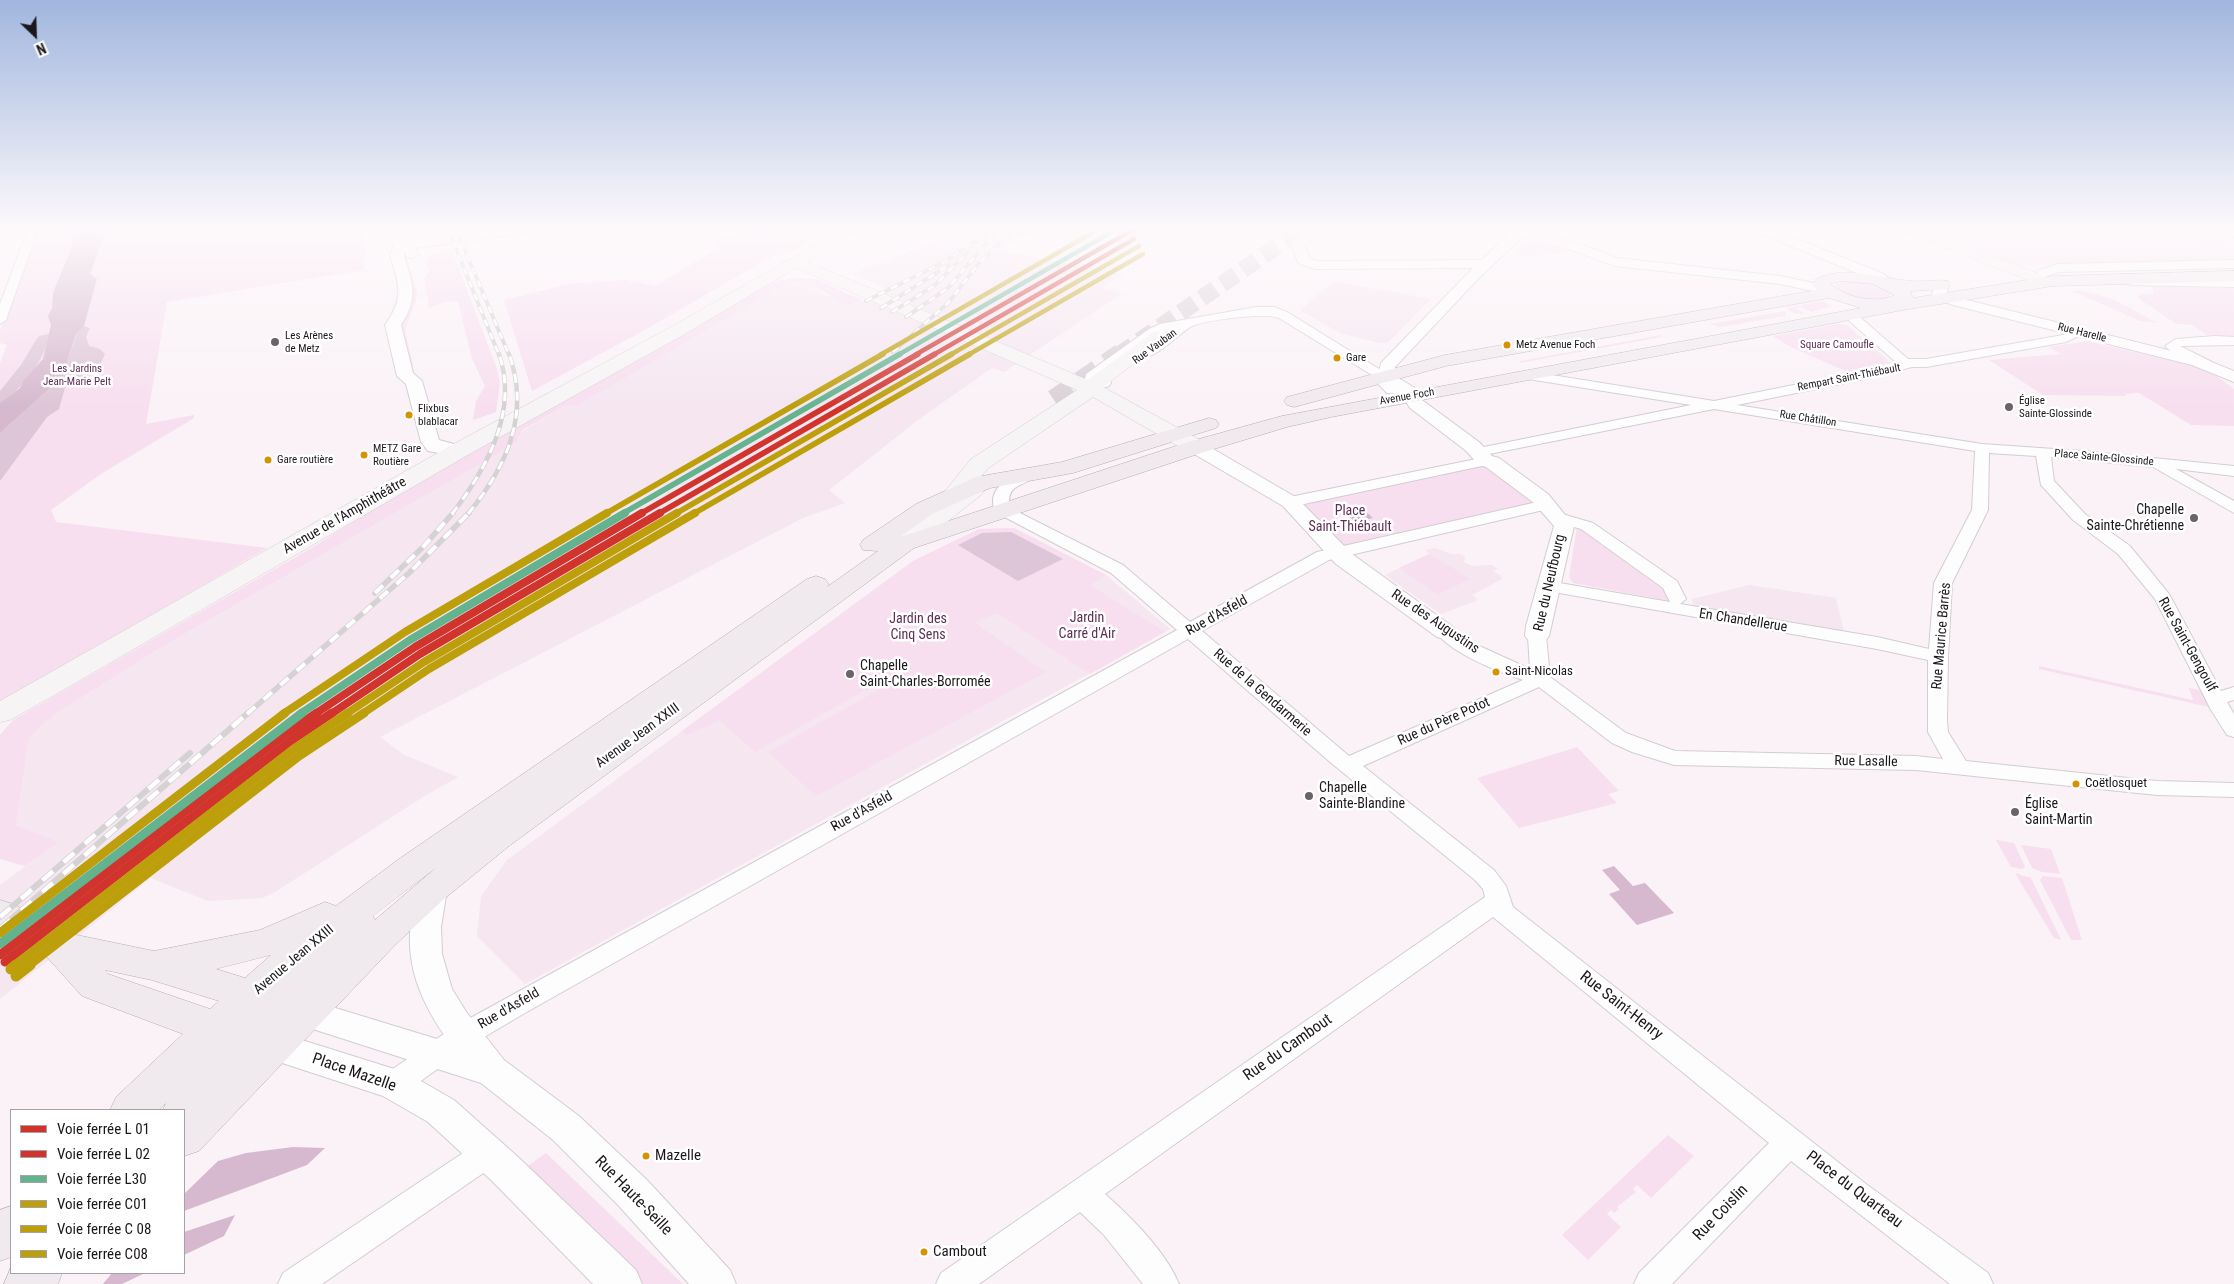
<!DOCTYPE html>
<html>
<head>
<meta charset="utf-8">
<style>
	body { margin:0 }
	#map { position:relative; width:2234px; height:1284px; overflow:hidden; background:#faf2f7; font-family:"Roboto Condensed",sans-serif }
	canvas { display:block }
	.legend { position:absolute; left:10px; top:1109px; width:175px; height:165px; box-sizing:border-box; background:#fff; border:1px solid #a4a2a4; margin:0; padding:6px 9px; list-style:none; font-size:15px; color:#1c171b }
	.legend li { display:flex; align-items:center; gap:10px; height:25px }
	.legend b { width:25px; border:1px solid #a4a2a4 }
	.north { position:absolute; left:10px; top:10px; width:50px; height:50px; -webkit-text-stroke:4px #fff; paint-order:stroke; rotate:156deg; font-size:14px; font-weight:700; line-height:20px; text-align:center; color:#1c171b }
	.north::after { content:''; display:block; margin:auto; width:18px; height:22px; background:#1c171b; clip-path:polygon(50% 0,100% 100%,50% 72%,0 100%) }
</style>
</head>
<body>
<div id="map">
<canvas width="2234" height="1284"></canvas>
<ul class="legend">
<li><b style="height:6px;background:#d1342d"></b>Voie ferrée L 01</li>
<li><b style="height:6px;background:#d1342d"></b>Voie ferrée L 02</li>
<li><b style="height:6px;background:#64b38f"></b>Voie ferrée L30</li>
<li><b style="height:6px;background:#bc9f0a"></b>Voie ferrée C01</li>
<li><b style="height:6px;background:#bc9f0a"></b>Voie ferrée C 08</li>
<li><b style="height:6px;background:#bc9f0a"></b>Voie ferrée C08</li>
</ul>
<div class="north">N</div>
</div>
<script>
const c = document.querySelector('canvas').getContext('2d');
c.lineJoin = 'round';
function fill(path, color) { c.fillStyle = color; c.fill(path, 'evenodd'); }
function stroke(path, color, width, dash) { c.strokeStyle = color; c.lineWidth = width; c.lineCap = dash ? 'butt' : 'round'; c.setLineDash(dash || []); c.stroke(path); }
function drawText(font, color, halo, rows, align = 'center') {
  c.font = font + ' "Roboto Condensed",sans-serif'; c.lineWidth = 5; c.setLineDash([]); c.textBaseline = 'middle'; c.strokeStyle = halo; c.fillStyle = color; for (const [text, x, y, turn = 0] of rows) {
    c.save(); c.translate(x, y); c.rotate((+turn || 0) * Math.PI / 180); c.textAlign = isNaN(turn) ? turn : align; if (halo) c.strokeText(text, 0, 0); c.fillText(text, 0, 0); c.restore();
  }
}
const built = new Path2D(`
	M974,229H1039L998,250L1123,274L1102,288L1123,293L1004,372L992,368L922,417L829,490L845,503L803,518L380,737L404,755L458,777L423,797L275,892L262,898L208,901L151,878L0,999V885L58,842L16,825L29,739L41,726L60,711L167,644L517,443L521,432L568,404L577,406L788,283L805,284L829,296H835L849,307L886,288L852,274L965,230Z
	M1919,229H2206L2234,240V261L2082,262L2018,266Z
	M1333,281L1388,291L1431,299L1389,342L1380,343L1342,334L1301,311V309Z
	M1014,528L1106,575L1170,629L525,984L477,936L481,896L507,860L913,561L979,529Z
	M1435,548L1451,554H1461L1465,557L1464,562L1472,566L1492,565L1498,569L1493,571L1501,576L1502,579L1472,595L1478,600L1441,614L1385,575L1429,554L1425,550Z
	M1749,585L1836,598L1844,632L1693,608L1692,599Z`);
const green = new Path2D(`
	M39,229H360L365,247L364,270L167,302L146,424L194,415V418L101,474L51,510L56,522L267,548L0,703V363L7,345L0,343V331Z
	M395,229H442L444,234L417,239Z
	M767,229H833L797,249L769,258L652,326L532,391L504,300L569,284L624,280L656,286L718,248L713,238Z
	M2163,229H2192L2232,245L2202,246Z
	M1995,231L2023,241L1996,244L1969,234Z
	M1532,241L1568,252L1531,256L1512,255L1525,242L1535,244Z
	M452,250L497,369L500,383L496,412L473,420L476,401L485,386L472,359L458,302L448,301L429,308L424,278L429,272L425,261C433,253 441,251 452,250Z
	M400,255H406L417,292L416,301L405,330L415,374L409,375L399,331Z
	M792,278L816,279L862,300L848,307C835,296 805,280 788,283L577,406L568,404L521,431L517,443L167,644L60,711L41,726L29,739L16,825L59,842L25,866L0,859V735L13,720L318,544L449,461L771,282Z
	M1845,281L1873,283L1891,291L1892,294C1881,306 1846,298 1835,287V284Z
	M2152,286L2234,288V337L2207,335L2192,325L2176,324L2138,298L2140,293L2154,295Z
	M2079,290L2113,299L2157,323L2140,321L2072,291Z
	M1823,301L1833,306L1812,312L1801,307L1795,308L1805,313C1795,315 1793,313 1786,308Z
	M1785,311L1786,316L1720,327L1709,324Z
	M1838,324L1847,325L1891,363L1847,372L1789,346L1773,336Z
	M1661,335L1662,337L1519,363L1521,361Z
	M2087,341L2199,367L2211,372L2234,389V426L2191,425L2139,393L2125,394L2127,396L2043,395L1989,360L2061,354L2049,347Z
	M1486,461L1546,505L1338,552L1296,510L1309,497Z
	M1577,527L1668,593L1670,601L1573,583L1569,577Z
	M1014,528L1106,575L1090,585L1165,632L1090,674L997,613L975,623L1046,672L816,796L768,752L896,680L890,676L755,752L719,720L688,735L682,731L913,561L979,529Z
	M1429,554L1471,579L1437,594L1399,568Z
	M2039,666L2193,700L2189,688L2200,690L2209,707L2039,669Z
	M1577,747L1619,791L1608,794L1617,803L1519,828L1477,778Z
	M1996,840L2014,843L2025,867L2022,869L2011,867Z
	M2021,845L2051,849L2060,874L2042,872L2032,868Z
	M2015,873L2031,878L2061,940L2054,938Z
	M2043,876L2062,878L2082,940H2071L2040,880Z
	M1668,1135L1694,1156L1651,1198L1637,1185L1633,1189L1636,1192L1617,1207L1619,1209L1614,1213L1611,1210L1607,1214L1621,1227L1588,1260L1562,1235Z
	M546,1153L683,1284H642L522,1170Z`);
const forest = new Path2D(`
	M84,326L90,328L86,337L89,346L100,349L105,354L100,365L92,373L65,388L59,409L47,417L0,481V433L62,377L77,333Z
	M49,334C45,361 23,388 0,403V391L21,365L36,340L39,336Z
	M1011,532L1063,559L1018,581L958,545L982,533Z`);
const water = new Path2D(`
	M74,229H103L104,236L90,274L97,279L84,326L76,334L62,377L0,433V403L20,388L24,380L43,359L51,325L48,316L52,308L53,293L71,249Z
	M1361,507L1373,518L1354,522L1342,511Z
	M1614,866L1633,886L1645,883L1674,913L1637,925L1609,894L1620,890L1602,870Z
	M293,1147L325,1148L307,1165L184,1211V1194L218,1161L246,1153Z
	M235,1215L224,1236L184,1255V1232Z
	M112,1273H145L122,1284H103Z`);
const secondaryTunnelFar1 = new Path2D(`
	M1119,355L1302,229`);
const secondaryTunnel = new Path2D(`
	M1054,400L1121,354`);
const minor = new Path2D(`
	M28,229H38L6,320L0,324V304Z
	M1495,229H1516L1524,232L1519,235Z
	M1256,307H1274L1287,312L1392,377L1390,380H1380L1279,318C1266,312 1205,320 1192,326C1179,333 1155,360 1141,357L1139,354L1141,351L1172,329L1157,335L1097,378V381L1109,380L1111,383L1109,386L1090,392L1083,388L1086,374L1149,329L1160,324Z
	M1850,311L1854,312L1908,359H1926L2063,335L2081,328L2087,332L2066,342L1926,367H1912L1865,379L1737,405L1982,444L2083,451L2234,466V476L2176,469L2234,501V513L2153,467L2051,457L2054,481L2085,514L2130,546L2169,594L2221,691L2234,687V700L2227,702L2234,714V737L2227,735L2211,710L2155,599L2118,554L2073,520L2041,485L2036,456L1989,453L1988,510L1952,583L1948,657L1947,721L1948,732L1966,761L2157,781L2234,783V797L2157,795L1916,770L1674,765L1632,752L1612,743L1539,687L1363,766L1494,870L1506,886L1513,907L1866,1184L1988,1273L1993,1284H1950L1791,1161L1672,1284H1634L1639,1273L1769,1143L1493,917L1105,1194C1131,1217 1166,1252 1179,1284H1143L1104,1235L1080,1212L979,1284H936L941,1273L1485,897L1483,889L1475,880L1330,762L1188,639L525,1013L474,1043L404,1093L394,1096L384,1093L380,1084L384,1075L454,1027L1177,630L1111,573L997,513C983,492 1009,475 1027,470L1035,475C1025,488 1005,482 1010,508L1123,565L1190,622L1317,552L1546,500L1552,502L1554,505L1552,508L1329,560L1202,631L1349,756L1523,680C1499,672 1450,653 1436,632L1438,628H1452L1475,644L1530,669L1528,636L1530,632H1544L1546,636L1550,677L1626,733L1675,751L1916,756L1943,759L1928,732V660L1877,649L1548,591L1542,590L1539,586L1542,582L1548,581L1670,602L1663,588L1581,529L1553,521L1551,518L1553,515L1559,513L1593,523L1677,581L1686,599L1680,604L1877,637L1929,649L1934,583L1972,510L1975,451L1714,409L1479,456L1472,452L1479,448L1691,405L1522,378L1520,375L1522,372L1527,371L1714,401L1898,364L1846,318L1844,315Z
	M2215,336L2234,337V345L2180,346L2212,362L2213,365L2207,369L2174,354L2165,346L2176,339Z
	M1486,457L1493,461L1491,464L1290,507L1282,502L1290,497Z
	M488,1139L498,1143L503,1153L498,1163L322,1284H278L283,1273L478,1143Z`);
const tertiary = new Path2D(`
	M378,229C391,228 398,230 405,241L500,229H531L525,233L415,248L419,254L412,258L407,257L405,253L404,255C413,285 419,297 401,325L413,373L422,381L439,440L465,447L467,451L465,455L458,457L428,451L421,442L406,384L397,376L385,325C405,297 399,285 390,255L394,246L390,238Z
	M1311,229H1325L1305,244L1309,258L1317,261L1482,260L1514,229H1529L1528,231L1581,244L1617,258L1780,276L1832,287L1834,290L1827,294L1780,284L1615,266L1571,250L1522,237L1475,282L1395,367V376L1415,388L1422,400L1479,442L1492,456L1499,458L1548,494L1574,526L1549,636L1545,641L1537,643L1529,641L1525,636L1526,626L1554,526L1534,503L1486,467L1479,465L1465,450L1410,408L1401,394L1387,393L1378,384L1377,377L1381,363L1473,268L1315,269L1298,263L1291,243Z
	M1756,229H1772L1884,274L1893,283L1891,286H1881L1874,280L1757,232Z
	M2214,229L2234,230V238Z
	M2234,260V268L2059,272L2044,277L2037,273L2039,270L2057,264Z
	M2136,278L2234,279V287L2131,285L2129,282L2131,279Z
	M1941,281L1948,285L1947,293L1963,299L2204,359L2234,371V382L2192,365L1953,305L1934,298L1932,295L1934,285Z
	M1196,441L1203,443L1297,498L1352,554L1453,627L1457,632L1453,637L1445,639L1437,637L1336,564L1283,506L1189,451L1187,447L1189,443Z
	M432,879L443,882L447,890L441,927L442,954L452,989L467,1013L504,1060L579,1116L647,1180L730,1270L736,1284H689L619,1206L553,1140L481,1083L294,1023L289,1013L294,1003L306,999L450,1043C421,1004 402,961 413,912C415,901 416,891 421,882Z
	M273,1031L407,1073L454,1100L518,1157L636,1270L642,1284H593L492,1181L428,1122L383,1096L261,1056L256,1046L261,1036Z`);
const secondary = new Path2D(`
	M843,229H860L808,262L1088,380L1153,332H1165L1168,336L1165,340L1103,387L1204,442L1207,447L1204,452L1196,453L1188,452L1093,397L987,469L975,484L981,485L984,490L981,495L914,548L905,550L896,548L893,543L896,538L945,501L941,496L971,459L1077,390L796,268L683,335L466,456L63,690L10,720L0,722V701L450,446L671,327Z
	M1901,229H1920L2053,279L2055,282L2053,285H2041L1903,232Z`);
const primary = new Path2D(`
	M2234,271V281L2053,286L1903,310L1331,417L1287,427L1204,452L914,548L509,846L444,899L395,945L199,1151L184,1156V1110H163L166,1103L159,1110H110L116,1097L183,1034L82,996L46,956L0,931V900L13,904L67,933L154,951L260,930L325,902L336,906L399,859L807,579L816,576L825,579L829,584L827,587L878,551L863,550L860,545L863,540L916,504L976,477L1062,462L1209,418L1216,420L1219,424L1216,428L1073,473L990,488L932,514L900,537L1188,442L1282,416L1861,308L1829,298L1446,366L1294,407L1287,405L1284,401L1287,397L1445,355L1817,290L1813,285L1816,279C1849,264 1879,279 1913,281C1924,282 1936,279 1948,281L1950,285L1948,289L1910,291L1913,298L2053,276ZM1842,281L1873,284L1895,295C1876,304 1847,298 1830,284ZM437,867L375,920L373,916ZM271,955L245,978L216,969ZM105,970L152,980L219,1001L210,1009L108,974Z
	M11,1206V1257L0,1261V1210Z
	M11,1267V1273H62L58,1284H4Z`);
const railFar3 = new Path2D(`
	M448,229L499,355
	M456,229L509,355
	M1011,239L1031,229
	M866,301L942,263L987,234
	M881,308L949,265
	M892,312L934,286L969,251
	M906,317L948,288L988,241L1002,229
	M893,352L948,303L980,262L1016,229`);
const railFar2 = new Path2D(`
	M452,514C486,469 519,412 499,354
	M468,514C506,467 531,415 509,354`);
const railFar1 = new Path2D(`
	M375,593L422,548L453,513
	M247,714L409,573L469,513`);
const rail = new Path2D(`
	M0,917L190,753
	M0,929L248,713`);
const rail1Far3 = new Path2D(`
	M915,355L1134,229`);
const rail1Far2 = new Path2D(`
	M640,514L918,354`);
const rail1Far1 = new Path2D(`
	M315,714L415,647L642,513`);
const rail1 = new Path2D(`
	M0,955L284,735L317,713`);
const rail2Far3 = new Path2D(`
	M933,355L1134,239`);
const rail2Far2 = new Path2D(`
	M658,514L935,354`);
const rail2Far1 = new Path2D(`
	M331,714L420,654L660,513`);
const rail2 = new Path2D(`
	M5,962L289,742L332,713`);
const rail3Far3 = new Path2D(`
	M898,355L1117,229`);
const rail3Far2 = new Path2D(`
	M622,514L900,354`);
const rail3Far1 = new Path2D(`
	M300,714L410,640L625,513`);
const rail3 = new Path2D(`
	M0,944L302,713`);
const rail4Far4 = new Path2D(`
	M950,355L1139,246`);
const rail4Far3 = new Path2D(`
	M675,514L952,354`);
const rail4Far2 = new Path2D(`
	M346,714L424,662L677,513`);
const rail4Far1 = new Path2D(`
	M14,966L294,749L348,713`);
const rail4 = new Path2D(`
	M11,969L16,965`);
const rail5Far3 = new Path2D(`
	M880,355L1099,229`);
const rail5Far2 = new Path2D(`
	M605,514L883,354`);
const rail5Far1 = new Path2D(`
	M283,714L405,632L607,513`);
const rail5 = new Path2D(`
	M0,933L285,713`);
const rail6Far4 = new Path2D(`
	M968,355L1143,254`);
const rail6Far3 = new Path2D(`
	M693,514L970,354`);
const rail6Far2 = new Path2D(`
	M362,714L429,669L695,513`);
const rail6Far1 = new Path2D(`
	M28,966L299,756L364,713`);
const rail6 = new Path2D(`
	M16,976L30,965`);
const markers = [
	[275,342,5,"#6a6468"],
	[1507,345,4.5,"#d69104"],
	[1337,358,4.5,"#d69104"],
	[2009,407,5,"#6a6468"],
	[409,415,4.5,"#d69104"],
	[364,455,4.5,"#d69104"],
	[268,460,4.5,"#d69104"],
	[2194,518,5,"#6a6468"],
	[1496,672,4.5,"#d69104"],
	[850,674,5,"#6a6468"],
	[2076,784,4.5,"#d69104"],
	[1309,796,5,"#6a6468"],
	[2015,812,5,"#6a6468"],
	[646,1156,4.5,"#d69104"],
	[924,1252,4.5,"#d69104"]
];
const farStreetnames = [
	["Rue Harelle",2082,333,14],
	["Rue Vauban",1155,347,-36],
	["Rempart Saint-Thiébault",1849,378,-11],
	["Avenue Foch",1407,397,-10],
	["Rue Châtillon",1808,419,9],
	["Place Sainte-Glossinde",2104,458,5]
];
const farPoinames = [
	["Les Arènes",285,336],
	["de Metz",285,349],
	["Église",2019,401],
	["Sainte-Glossinde",2019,414]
];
const farBusnames = [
	["Metz Avenue Foch",1516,345],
	["Gare",1346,358],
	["Flixbus",418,409],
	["blablacar",418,422],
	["METZ Gare",373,449],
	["Routière",373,462],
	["Gare routière",277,460]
];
const farParknames = [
	["Square Camoufle",1837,345],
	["Les Jardins",77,369],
	["Jean-Marie Pelt",77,382]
];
const busNames = [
	["Saint-Nicolas",1505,672],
	["Coëtlosquet",2085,784]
];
const poiNames = [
	["Chapelle",2184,510,"right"],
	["Sainte-Chrétienne",2184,526,"right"],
	["Chapelle",860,666],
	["Saint-Charles-Borromée",860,682],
	["Chapelle",1319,788],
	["Sainte-Blandine",1319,804],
	["Église",2025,804],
	["Saint-Martin",2025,820]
];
const parkNames = [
	["Place",1350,511],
	["Saint-Thiébault",1350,527],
	["Jardin",1087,618],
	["Carré d'Air",1087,634],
	["Jardin des",918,619],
	["Cinq Sens",918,635]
];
const streetNames = [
	["Avenue de l'Amphithéâtre",345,516,-30],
	["Rue du Neufbourg",1550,583,-77],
	["Rue d'Asfeld",1217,616,-29],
	["En Chandellerue",1743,621,9],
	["Rue des Augustins",1435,622,34],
	["Rue Maurice Barrès",1942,636,-85],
	["Rue Saint-Gengoulf",2187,645,61],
	["Rue de la Gendarmerie",1262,693,41],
	["Rue du Père Potot",1444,722,-24],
	["Avenue Jean XXIII",638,736,-36],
	["Rue Lasalle",1866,762,1],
	["Rue d'Asfeld",862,812,-29],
	["Avenue Jean XXIII",294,960,-40],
	["Rue d'Asfeld",509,1009,-30]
];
const nearBusnames = [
	["Mazelle",655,1156],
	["Cambout",933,1252]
];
const nearStreetnames = [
	["Rue Saint-Henry",1621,1006,38],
	["Rue du Cambout",1288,1048,-35],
	["Place Mazelle",354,1073,19],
	["Place du Quarteau",1854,1190,37],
	["Rue Haute-Seille",633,1196,46],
	["Rue Coislin",1721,1213,-46]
];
fill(built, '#f5e6f0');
fill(green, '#f7dfef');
fill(forest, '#ddc6d7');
fill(water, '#d6b9ce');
stroke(secondaryTunnelFar1, '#d9d1d6', 17, [17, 8]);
stroke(secondaryTunnel, '#d9d1d6', 21, [21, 11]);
stroke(minor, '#d2cdd1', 2);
stroke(tertiary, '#d2cdd1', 2);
stroke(secondary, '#d2cdd1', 1);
stroke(primary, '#b7abb3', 1);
fill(minor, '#fefdfe');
fill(tertiary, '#fefdfe');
fill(secondary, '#f7f4f6');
fill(primary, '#f0eaee');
stroke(railFar3, '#d5d2d3', 4);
stroke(railFar2, '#d5d2d3', 4.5);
stroke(railFar1, '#d5d2d3', 5.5);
stroke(rail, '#d5d2d3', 6);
stroke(railFar3, '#fff', 2.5, [7]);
stroke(railFar2, '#fff', 3, [9]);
stroke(railFar1, '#fff', 4, [11]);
stroke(rail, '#fff', 4.5, [14]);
stroke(rail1Far3, '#d1342d', 4.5);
stroke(rail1Far2, '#d1342d', 5.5);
stroke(rail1Far1, '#d1342d', 8);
stroke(rail1, '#d1342d', 9);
stroke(rail2Far3, '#d1342d', 4.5);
stroke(rail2Far2, '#d1342d', 5.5);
stroke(rail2Far1, '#d1342d', 8);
stroke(rail2, '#d1342d', 9);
stroke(rail3Far3, '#64b38f', 4.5);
stroke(rail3Far2, '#64b38f', 5.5);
stroke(rail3Far1, '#64b38f', 8);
stroke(rail3, '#64b38f', 9);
stroke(rail4Far4, '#bc9f0a', 4.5);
stroke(rail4Far3, '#bc9f0a', 5.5);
stroke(rail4Far2, '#bc9f0a', 8);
stroke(rail4Far1, '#bc9f0a', 9);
stroke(rail4, '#bc9f0a', 11);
stroke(rail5Far3, '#bc9f0a', 4.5);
stroke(rail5Far2, '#bc9f0a', 5.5);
stroke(rail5Far1, '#bc9f0a', 8);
stroke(rail5, '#bc9f0a', 9);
stroke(rail6Far4, '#bc9f0a', 4.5);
stroke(rail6Far3, '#bc9f0a', 5.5);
stroke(rail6Far2, '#bc9f0a', 8);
stroke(rail6Far1, '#bc9f0a', 9);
stroke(rail6, '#bc9f0a', 11);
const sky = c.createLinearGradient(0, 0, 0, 408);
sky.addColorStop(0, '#a1b6de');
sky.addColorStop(0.56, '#fdf9fb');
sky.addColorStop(1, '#fdf9fb00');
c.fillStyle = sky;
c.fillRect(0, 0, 2234, 408);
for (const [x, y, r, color] of markers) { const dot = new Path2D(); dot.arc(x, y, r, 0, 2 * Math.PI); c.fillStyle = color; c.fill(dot); stroke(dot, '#fff', 2); }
drawText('11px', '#1c171b', '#fff', farStreetnames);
drawText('11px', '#1c171b', '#fff', farPoinames, 'left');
drawText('11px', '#1c171b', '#fff', farBusnames, 'left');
drawText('11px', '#5e2f54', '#fff', farParknames);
drawText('13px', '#1c171b', '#fff', busNames, 'left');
drawText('14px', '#1c171b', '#fff', poiNames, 'left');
drawText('14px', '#5e2f54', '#fff', parkNames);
drawText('14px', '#1c171b', '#fff', streetNames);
drawText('15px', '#1c171b', '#fff', nearBusnames, 'left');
drawText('16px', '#1c171b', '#fff', nearStreetnames);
</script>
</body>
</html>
